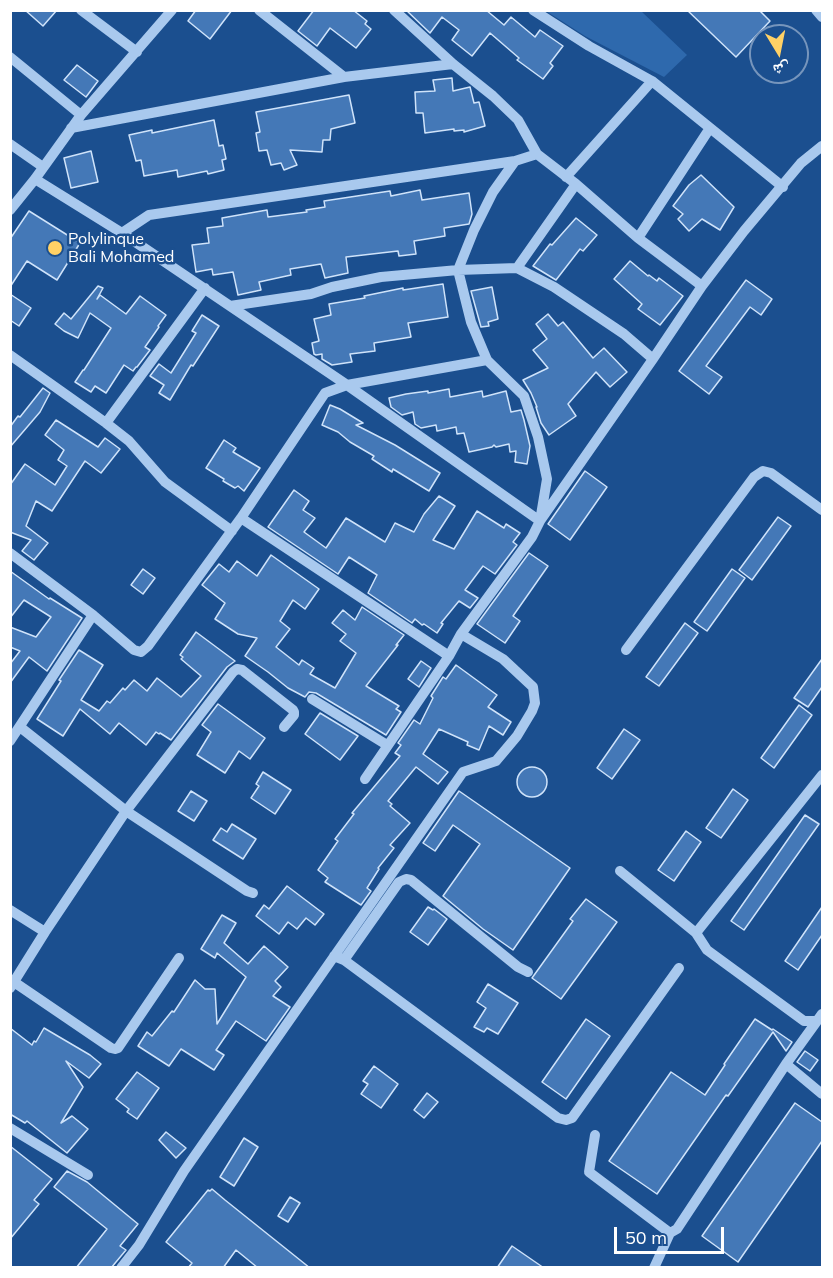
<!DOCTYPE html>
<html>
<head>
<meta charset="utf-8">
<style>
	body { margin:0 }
	#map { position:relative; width:833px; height:1278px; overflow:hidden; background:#1b4f8f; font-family:Mulish,"Noto Naskh Arabic",sans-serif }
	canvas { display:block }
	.frame { position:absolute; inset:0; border:12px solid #fff; pointer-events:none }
	.north { position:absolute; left:749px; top:24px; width:60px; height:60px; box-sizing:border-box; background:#1b4f8f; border:2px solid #7695bc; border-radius:50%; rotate:170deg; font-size:16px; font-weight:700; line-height:24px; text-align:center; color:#fff }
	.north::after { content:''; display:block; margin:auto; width:21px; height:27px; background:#ffd166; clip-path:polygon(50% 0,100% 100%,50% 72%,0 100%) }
	.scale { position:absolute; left:614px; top:1227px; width:110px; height:27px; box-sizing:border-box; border:3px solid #fff; border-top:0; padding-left:8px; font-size:18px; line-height:21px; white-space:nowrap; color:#fff; -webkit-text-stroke:4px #1b4f8f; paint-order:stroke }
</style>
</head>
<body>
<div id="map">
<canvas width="833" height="1278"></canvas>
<div class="frame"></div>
<div class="north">ش</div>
<div class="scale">50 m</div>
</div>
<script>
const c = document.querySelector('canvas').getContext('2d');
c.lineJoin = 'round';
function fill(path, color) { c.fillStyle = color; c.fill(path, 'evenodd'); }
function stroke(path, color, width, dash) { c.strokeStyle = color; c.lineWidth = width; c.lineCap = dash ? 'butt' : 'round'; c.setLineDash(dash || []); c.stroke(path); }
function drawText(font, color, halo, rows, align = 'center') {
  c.font = font + ' Mulish,sans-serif'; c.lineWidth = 5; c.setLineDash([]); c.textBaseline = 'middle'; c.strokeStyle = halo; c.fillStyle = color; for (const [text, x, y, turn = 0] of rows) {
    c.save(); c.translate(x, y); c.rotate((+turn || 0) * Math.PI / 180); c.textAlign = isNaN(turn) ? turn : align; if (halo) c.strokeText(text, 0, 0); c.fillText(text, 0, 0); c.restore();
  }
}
const green = new Path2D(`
	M546,11H641L687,55L664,77L585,36Z`);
const building = new Path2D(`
	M25,10H57L43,26Z
	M196,10H232L210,39L188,21Z
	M314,10H353L367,21L365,24L371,29L356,48L330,28L317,46L298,31Z
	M406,10H486L504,25L511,17L535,37L540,30L563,46L550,63L553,66L543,79L517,60L519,58L490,33L472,56L452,40L459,30L442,17L430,33Z
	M687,10H759L770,21L736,57Z
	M77,65L98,81L86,97L64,80Z
	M452,78L453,91L470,87L474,103L479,102L485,126L464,132V130L454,131V129L425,133L423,113H416L415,92L435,91L433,80Z
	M349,95L355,123L331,129L330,140H323L322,152L290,150L297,165L284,170L281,163L271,165L267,150L259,151L256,133L260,132L256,112Z
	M214,120L219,146L223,145L226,159L222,160L224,170L208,174L207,171L178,177L177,170L144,176L141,160L136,161L129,135L152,130V133Z
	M91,151L98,182L71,188L64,158Z
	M701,175L734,207L720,230L702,219L689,231L678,219L683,214L673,206L689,185Z
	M420,190L422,200L469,193L472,214L469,224L444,228L445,236L414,241L416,254L399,256L398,251L346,257L348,273L325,278L321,264L290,269L291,275L259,282L261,290L238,295L233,272L213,275L212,269L196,272L192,245L209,243L207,228L223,226L222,218L267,210L268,217L307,212L306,210L325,207L324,201L390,191L391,196Z
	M29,211L80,243L57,280L27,261L10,287V239Z
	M576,218L597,235L583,251L580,249L556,280L533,266L550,244L552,245Z
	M630,261L648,276L649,275L657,281L659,278L683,296L660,325L638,309L642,304L614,279Z
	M746,280L772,299L761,315L750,307L706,366L722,377L709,394L679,371Z
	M443,284L448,317L408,323L411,337L374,343L375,351L350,354L352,362L332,365L322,359V354L316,355L314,354L312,343L319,341L314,319L331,315L329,304L365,298L364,296L403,288V290Z
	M98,286L103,288L97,299L100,295L126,314L140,296L166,315L158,326L159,327L145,347L150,350L137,367H136L133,371L124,365L106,393L95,386L91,392L75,382L83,370H84L111,328L90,313L78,338L64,331L55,324L64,313L71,319Z
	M492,287L498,319L488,322L489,326L481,327L471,291Z
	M10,294L31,308L19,326L10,320Z
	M548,314L558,326L563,322L593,358L604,348L627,372L610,387L596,372L568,404L576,416L549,435L541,423L536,407H537L531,393L523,380L548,368L533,350L547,339L536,324Z
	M202,315L219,326L193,366L191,365L170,400L159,393L164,385L150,376L159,364L171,373L196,333L192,331Z
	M43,388L50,393L40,412L10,447V427L18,416L20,417Z
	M449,389L450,397L482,391L483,397L506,391L511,412L521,410L524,420L530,446L527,464L515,462L516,451L510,452L509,444L496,447L494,445L492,447L469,452L464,433L457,434L456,427L437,431L436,425L421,428L415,424L413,412L402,415L391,407L389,398L406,394L428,391V393Z
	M330,405L340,409L363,423L356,425L395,445L440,473L429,491L393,469L392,472L372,459L374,456L350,442L338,432L322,425Z
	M56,420L98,447L105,438L120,449L101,473L85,461L52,511L36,501L26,526L48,543L34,560L22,551L31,540L10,532V485L25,464L55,485L67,466L58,460L64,450L45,435Z
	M224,440L236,448L233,452L260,468L244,491L238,486L235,488L223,481L224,479L206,468Z
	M585,471L607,487L570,540L548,524Z
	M294,490L309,501L303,510L315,518L304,532L326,548L346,518L385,542L395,523L414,532L424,514L439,496L455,506L433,540L454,549L477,511L504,528L506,524L520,533L513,542L517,545L495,574L483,566L465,590L478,598L470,608L459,601L441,623L443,624L437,633L424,624L422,625L415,619L412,623L368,593L377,575L349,557L338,574L268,527Z
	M778,517L791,526L752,580L739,570Z
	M529,553L548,566L513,616L520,621L505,643L477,624Z
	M271,555L319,589L305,609L293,600L280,621L290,629L276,647L299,665L302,660L314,668L310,674L335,688L356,653L340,641L346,634L332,623L343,610L355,620L362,607L404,635L396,645H398L366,686L399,706L396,709L401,712L386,735L316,693L309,692L305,697L288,688L268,672L245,656L257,638L238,634L215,619L225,603L202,585L219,564L229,572L237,561L257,576Z
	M143,569L155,578L143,594L131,585Z
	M732,569L745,578L707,631L694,622Z
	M10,571L49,599L50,598L82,618L47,671L29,657L10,683V664L20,651L10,647V627L36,637L51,617L24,600L10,618Z
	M685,623L698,633L659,686L646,677Z
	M196,632L235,661L227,667L171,740L160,733L159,734L156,732L146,745L119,723L110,734L80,709L63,736L37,719L61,681L59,680L79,650L103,665L81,700L99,711L107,701L110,703L123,688L125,690L134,680L147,691L157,678L181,697L201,676L181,659L183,657L180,655Z
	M822,659V687L808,707L794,698Z
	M421,661L431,668L419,687L408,679Z
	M456,665L497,695L488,707L511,722L503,735L489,726L479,750L467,745L468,742L439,729L423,754L448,772L438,784L416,767L388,801L392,804L390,806L410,823L390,845L394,848L378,868L379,869L367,888L371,891L361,905L325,882L328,878L318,870L338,841L335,839L354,814L352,813L400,756L395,753L401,745L398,743L414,720L420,724L433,698L431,696L443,677L446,679Z
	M218,704L265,738L250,759L239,751L225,773L197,755L211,732L202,725Z
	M799,705L812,715L774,768L761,758Z
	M320,713L358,736L340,760L305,734Z
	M624,729L640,740L612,779L597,768Z
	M517 782a15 15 0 1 1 30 0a15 15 0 1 1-30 0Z
	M263,772L291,790L275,814L251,798L259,786L256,784Z
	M733,789L748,800L721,838L706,828Z
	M191,791L207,801L194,821L178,811Z
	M459,791L570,868L513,950L483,929L443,896L480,844L453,825L435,851L423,843Z
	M805,815L819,824L744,930L731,921Z
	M232,824L256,839L243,859L213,840L221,828L227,832Z
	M686,831L701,842L674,881L658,870Z
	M287,886L324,914L315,925L306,918L297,929L288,922L279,934L256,916L264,905L269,909Z
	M586,899L617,922L561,999L532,978L573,921L570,919Z
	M428,907L433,910L434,909L447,919L428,945L410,932Z
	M822,907V935L798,970L785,961Z
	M222,915L236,923L224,943L248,964L264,946L288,967L275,981L281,987L273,996L290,1007L266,1041L236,1021L216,1050L224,1055L214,1070L181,1049L169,1066L138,1046L147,1032L152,1036L172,1011L174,1012L195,980L205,989H215L217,1024L246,977L217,953L215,958L201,949Z
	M488,984L518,1003L498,1034L487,1028L484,1032L474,1027L486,1008L477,1002Z
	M586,1019L610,1036L566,1099L542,1082Z
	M755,1019L772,1030L773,1029L792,1042L786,1051L773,1032L728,1096L726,1095L657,1194L609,1161L671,1072L705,1095L725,1065L724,1064Z
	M10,1028L32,1045L34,1041L36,1042L44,1028L90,1055L101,1064L89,1078L66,1061L83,1087L61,1123L72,1116L88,1129L67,1153L27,1121L25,1123L10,1114Z
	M805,1051L818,1060L810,1071L797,1062Z
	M374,1066L398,1084L381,1108L361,1094L368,1084L363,1081Z
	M137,1072L159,1088L137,1119L127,1112L129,1109L116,1099Z
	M427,1093L438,1102L424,1118L414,1110Z
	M795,1103L822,1122V1141L738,1262L702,1236Z
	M166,1132L186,1148L176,1158L159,1140Z
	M244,1138L258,1147L234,1186L220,1177Z
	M10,1146L52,1179L34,1200L39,1204L10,1239Z
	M67,1171L87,1182L138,1224L120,1246L126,1250L111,1268H76L107,1229L54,1187Z
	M212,1189L225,1200L310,1268H258L236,1250L223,1268H188L192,1263L166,1242L208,1190L210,1191Z
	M290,1197L300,1203L288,1222L278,1216Z
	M512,1246L544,1268H497Z`);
const minor = new Path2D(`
	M81,10L137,52
	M259,10L344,77
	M394,10L453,64L493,96L518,120L537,154L576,184L638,238L702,286
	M533,10L589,46L652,81L783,187
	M816,10L822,17
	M10,57L81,115
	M71,128L344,77L453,64
	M10,144L43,167
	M566,177L652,81
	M35,179L122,233L347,385L540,521L547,479L538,437L524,396L487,360L471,322L458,270L474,230L493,192L515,161
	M10,210L35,179L81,115L172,10
	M122,233L149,215L515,161L537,154
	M638,238L710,128
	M517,268L576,184
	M230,306L311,294L332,287L381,277L458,270L517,268L554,287L624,334L653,359
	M10,355L106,423L129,441L165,482L232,531
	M106,423L205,288
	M241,518L449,656
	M10,553L93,615L134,650L141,652L148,646L241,518L325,393L347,385L487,360
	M626,650L754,477L763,471L771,473L822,510
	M312,699L387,745
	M20,727L126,811L247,891L253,893
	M10,741L93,615
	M365,779L449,656L461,634L532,537L540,521L653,359L702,286L744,231L801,163L822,146
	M620,871L696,933L707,950L804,1021H817L822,1014
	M10,910L45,932
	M696,933L822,775
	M334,956L344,960L558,1118L566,1120L572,1118L679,968
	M344,960L399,882L406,879L411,880L518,967L528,972
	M14,982L111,1048L115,1049L118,1048L179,958
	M10,988L45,932L126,811L233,672L237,669L242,670L293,710L294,712V715L284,727
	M786,1064L822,1094
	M10,1128L88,1175
	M595,1135L589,1172L670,1233
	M121,1268L139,1245L184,1171L463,772L496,761L517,736L532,711L535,703L533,687L503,659L461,634
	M654,1268L670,1233L677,1229L786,1064L817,1021`);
const markers = [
	[55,248,8,"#ffd166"]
];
const poiNames = [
	["Polylinque",68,239],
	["Bali Mohamed",68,257]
];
fill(green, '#2e69ad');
fill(building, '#4478b7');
stroke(building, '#cfe3fa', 1.5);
stroke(minor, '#a9c9ee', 10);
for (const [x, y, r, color] of markers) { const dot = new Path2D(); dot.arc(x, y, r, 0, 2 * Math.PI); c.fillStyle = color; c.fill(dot); stroke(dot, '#1b4f8f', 2); }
drawText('16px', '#fff', '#1b4f8f', poiNames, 'left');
</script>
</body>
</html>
